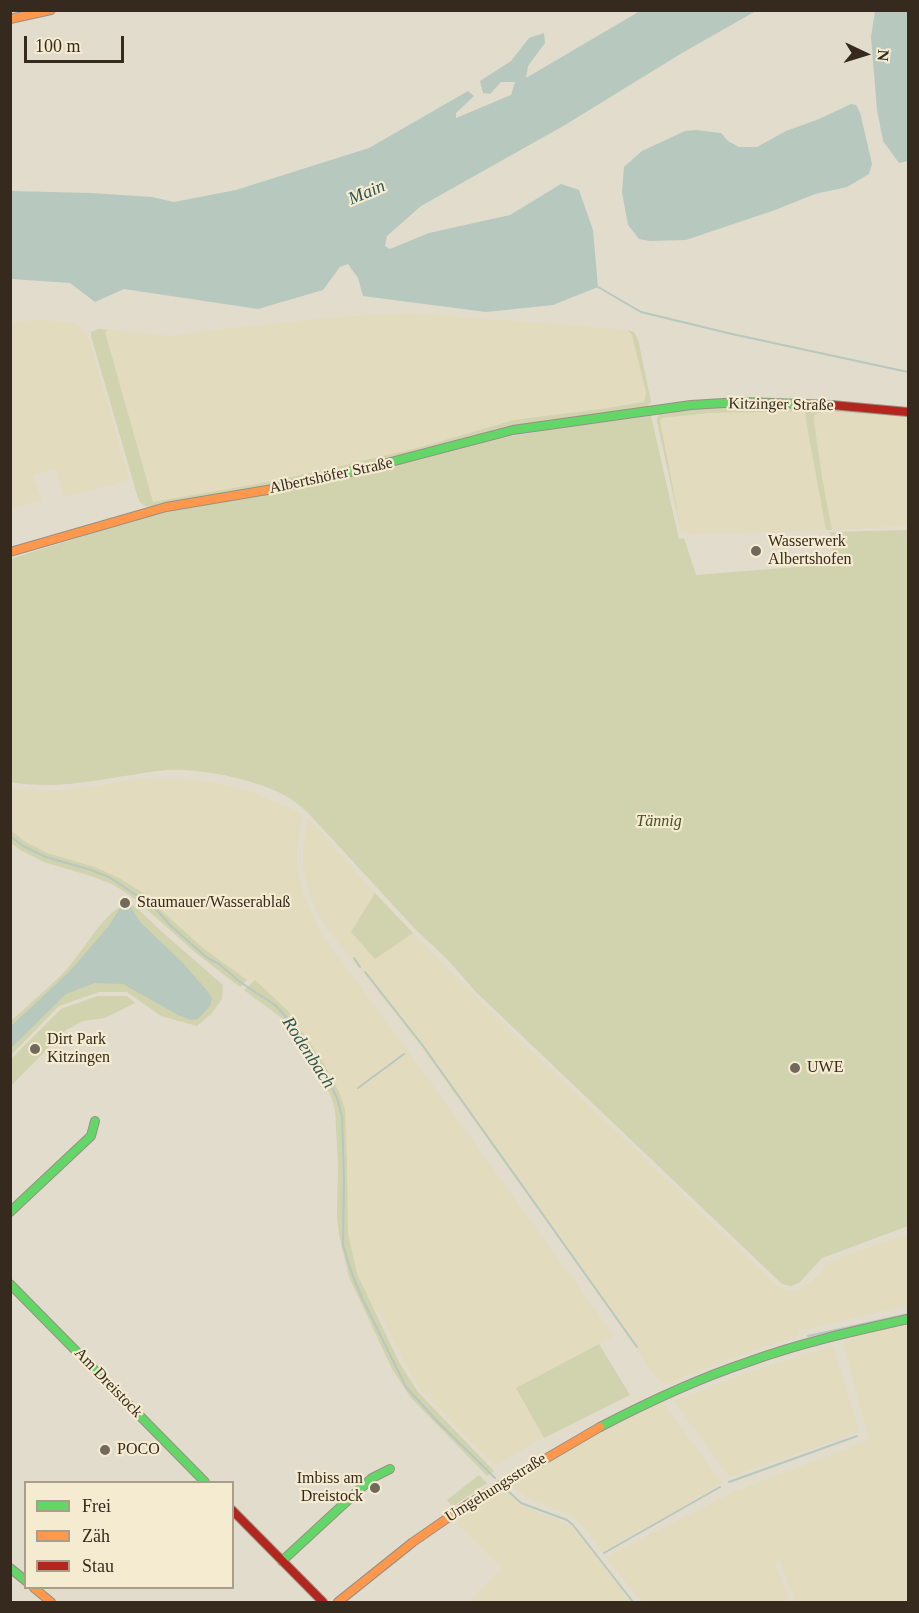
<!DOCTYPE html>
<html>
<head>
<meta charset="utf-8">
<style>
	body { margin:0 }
	#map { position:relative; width:919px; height:1613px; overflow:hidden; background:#e2dccc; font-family:Georgia,serif }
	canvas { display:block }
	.frame { position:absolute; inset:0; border:12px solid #362a1e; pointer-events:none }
	.legend { position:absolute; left:24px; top:1481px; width:210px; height:108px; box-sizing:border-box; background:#f4ebd1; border:2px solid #a89e89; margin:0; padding:8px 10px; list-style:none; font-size:18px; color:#362a1e }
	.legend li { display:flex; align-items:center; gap:12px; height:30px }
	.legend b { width:30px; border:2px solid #a89e89 }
	.north { position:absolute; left:835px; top:24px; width:60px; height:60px; -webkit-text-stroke:4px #f4ebd1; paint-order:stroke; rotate:94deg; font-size:16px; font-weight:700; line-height:24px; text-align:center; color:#362a1e }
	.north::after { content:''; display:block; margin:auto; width:21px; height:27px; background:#362a1e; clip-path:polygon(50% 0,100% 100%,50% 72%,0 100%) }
	.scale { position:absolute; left:24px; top:36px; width:100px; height:27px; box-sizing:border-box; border:3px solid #362a1e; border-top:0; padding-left:8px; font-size:18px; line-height:21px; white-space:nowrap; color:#362a1e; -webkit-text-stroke:4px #f4ebd1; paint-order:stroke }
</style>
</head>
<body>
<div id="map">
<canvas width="919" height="1613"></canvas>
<div class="frame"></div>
<ul class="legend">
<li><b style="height:8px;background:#63d668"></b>Frei</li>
<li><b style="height:8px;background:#ff974d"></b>Zäh</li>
<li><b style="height:8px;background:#b3261e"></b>Stau</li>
</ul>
<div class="north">N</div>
<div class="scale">100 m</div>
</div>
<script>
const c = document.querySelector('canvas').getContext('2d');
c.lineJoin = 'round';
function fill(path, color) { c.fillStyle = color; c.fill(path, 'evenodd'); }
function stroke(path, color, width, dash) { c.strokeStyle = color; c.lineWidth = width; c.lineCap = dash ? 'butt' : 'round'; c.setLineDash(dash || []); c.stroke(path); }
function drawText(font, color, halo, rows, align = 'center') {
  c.font = font + ' Georgia,serif'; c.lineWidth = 4.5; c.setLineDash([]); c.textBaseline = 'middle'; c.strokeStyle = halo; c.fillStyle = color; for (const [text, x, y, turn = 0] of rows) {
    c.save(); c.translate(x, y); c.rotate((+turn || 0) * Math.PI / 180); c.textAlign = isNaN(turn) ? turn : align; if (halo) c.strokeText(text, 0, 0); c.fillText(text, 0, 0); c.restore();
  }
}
const farmland = new Path2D(`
	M408,313L628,330L632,334L635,345L646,398L644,402L640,403L529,419L524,418L502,423L421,447L328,469L268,482L153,502L105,332L108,330L171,336L224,329L328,318Z
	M42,320L74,323L83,329L87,334L129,479L116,484L64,497L56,469L32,474L42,501L11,508V322Z
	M764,411H805L807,426L826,530L682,535L660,421L662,418L709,413Z
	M823,411L908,417V526L832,530L822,477L814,422V415Z
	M137,779L196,780L222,784L254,793L299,812L302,817L297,848V869L303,893L312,915L325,939L406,1048L614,1336L516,1388L543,1438L498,1464L492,1463L421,1390L404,1362L379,1311H374L357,1274L348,1234L347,1162L345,1109L339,1092L324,1064L255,981L247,980L203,948L140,891L119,878L95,867L47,853L24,841L11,830L10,788L29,790H63L91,787Z
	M308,818L375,893L351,932L375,958L413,933L499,1020L778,1286L790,1291L803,1288L821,1273L827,1262L908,1234V1305L798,1331L799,1336L745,1353L665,1384L654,1375L565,1247L416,1041L329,931L317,912L309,892L303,868V850Z
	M908,1324V1602H795L779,1559L774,1562L790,1602H642L605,1557L734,1492L869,1440L843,1342L873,1331Z
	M833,1346L859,1432L729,1477L674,1401L749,1372Z
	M661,1400L722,1483L603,1553L586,1529L576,1520L565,1513L527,1498L508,1483L578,1441Z
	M501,1487L522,1506L562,1522L574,1528L631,1602H469L501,1568L457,1524L456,1520L457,1516Z`);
const green = new Path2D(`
	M98,329L108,330L105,332L153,502L268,482L328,469L421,447L514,420L601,409L644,402L646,393L632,335L628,330L634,332L638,339L651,402L646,408L442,447L304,480L149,507C143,506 140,503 138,498L91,336V332Z
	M741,406L828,407L908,415V417L823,411L814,415V422L822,477L832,530H826L807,426L805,411L709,413L662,418L660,421L682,535L657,422C657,412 664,412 672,410Z
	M651,416L679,539L684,538L696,575L834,564L830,532L908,530V1226L822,1258L799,1283L791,1286L782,1284L475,991L447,959L416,930L311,816C303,808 295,801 286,796C255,779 200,768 166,770C146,772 126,776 106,779C75,784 42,788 11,782L10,559L152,515L184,508L225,502L415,461L507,437L555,429Z
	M11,830L24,841L47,853L95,867L119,878L140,891L203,948L247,980L240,987L197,954L135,899L114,885L91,876L44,862L22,851L11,843Z
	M375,893L413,933L375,959L351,932Z
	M128,902L140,911L162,932L223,985L222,999L211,1014L197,1026L161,1016L127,992H99L59,1006L11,1055V1021C29,1004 49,988 66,970C86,948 100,916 128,902Z
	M255,980L288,1011L324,1064L339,1092L345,1109L347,1162L348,1234L357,1274L400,1364L418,1392L494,1471L487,1476L411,1398L392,1369L349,1277L339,1235L337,1217L338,1163L335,1110L331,1096L283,1019L244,990Z
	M97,996H127L135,1003L105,1018L83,1021L66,1030L11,1086V1059L61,1009Z
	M599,1344L630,1395L544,1438L516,1388Z
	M479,1475L487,1483L452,1507L447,1500Z`);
const water = new Path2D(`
	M640,11H756L682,53L565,125L421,206L387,236L385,246L390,249L429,233L510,215L561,184L579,190L593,230L598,287L553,305L486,312L363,296L358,278L348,264L340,267L323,290L258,309L124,289L95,302L70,283L11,279V191L90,193L152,197L174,202L236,190L369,148L468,91L474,96L456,113V118L511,95L515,82H501L490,94L483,93L480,81L511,61L529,38L544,33L545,43L528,66L526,78Z
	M875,11H908V161L899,163L883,141L877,110L871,37Z
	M851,104L856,105L860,112L872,164L869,174L847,187L815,194L775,210L686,240L650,241L639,239L628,225L622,192L624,167L642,151L685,131L696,130L721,133L728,141L739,147H757L786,131L819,119Z
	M128,903L140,922L183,963L209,993L212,999L210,1006L198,1019L191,1020L178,1015L123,984L95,983L66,994L11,1048V1026L69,972L108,927L122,905Z`);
const stream = new Path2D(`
	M598,287L641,312L732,334L908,372
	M10,836L23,846L46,857L91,870L109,877L154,907L170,925L206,957L219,964L240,982L275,1005L287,1018L329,1081L337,1098L342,1116L344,1181L343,1245L352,1274L362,1298L406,1387L437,1421L495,1478
	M354,958L360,967
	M365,972L423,1046L637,1347
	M358,1088L404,1054
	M808,1336L908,1314
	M729,1482L857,1436
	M506,1489L521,1503L567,1520L573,1525L633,1602
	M604,1553L720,1487`);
const fast = new Path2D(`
	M273,489L368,468L513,430L691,405L740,402L804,404
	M10,1212L91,1136L95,1121
	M10,1284L205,1482
	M600,1427C648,1402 697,1379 748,1362C800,1343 854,1331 908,1319
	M282,1561L372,1478L390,1469
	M10,1568L26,1581`);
const slow = new Path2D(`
	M10,19L51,10
	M10,552L166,507L273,489
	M34,1588L51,1602
	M338,1602L413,1542L468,1504L600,1427`);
const jam = new Path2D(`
	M804,404L832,405L908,412
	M232,1510L323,1602`);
const markers = [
	[756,551,6,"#72685b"],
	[125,903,6,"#72685b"],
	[35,1049,6,"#72685b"],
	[795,1068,6,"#72685b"],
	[105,1450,6,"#72685b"],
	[375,1488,6,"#72685b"]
];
const streetNames = [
	["Kitzinger Straße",781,405,1],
	["Albertshöfer Straße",331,476,-12],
	["Am Dreistock",108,1383,46],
	["Umgehungsstraße",496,1488,-32]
];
const poiNames = [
	["Wasserwerk",768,542],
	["Albertshofen",768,560],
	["Staumauer/Wasserablaß",137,903],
	["Dirt Park",47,1040],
	["Kitzingen",47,1058],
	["UWE",807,1068],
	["POCO",117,1450],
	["Imbiss am",363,1479,"right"],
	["Dreistock",363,1497,"right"]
];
const parkNames = [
	["Tännig",659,822]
];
const waterNames = [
	["Main",367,193,-23],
	["Rodenbach",308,1053,57]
];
fill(farmland, '#e2dbbd');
fill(green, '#d1d2ae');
fill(water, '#b7c8be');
stroke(stream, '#b7c8be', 2);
stroke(fast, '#979085', 10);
stroke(slow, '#979085', 10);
stroke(jam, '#979085', 10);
stroke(fast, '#63d668', 8);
stroke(slow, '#ff974d', 8);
stroke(jam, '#b3261e', 8);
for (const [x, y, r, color] of markers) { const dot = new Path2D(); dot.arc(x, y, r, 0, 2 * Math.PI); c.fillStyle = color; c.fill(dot); stroke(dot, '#f4ebd1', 2); }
drawText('16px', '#362a1e', '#f4ebd1', streetNames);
drawText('16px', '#362a1e', '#f4ebd1', poiNames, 'left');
drawText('italic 16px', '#455125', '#f4ebd1', parkNames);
drawText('italic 18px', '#2d5553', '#f4ebd1', waterNames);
</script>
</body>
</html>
